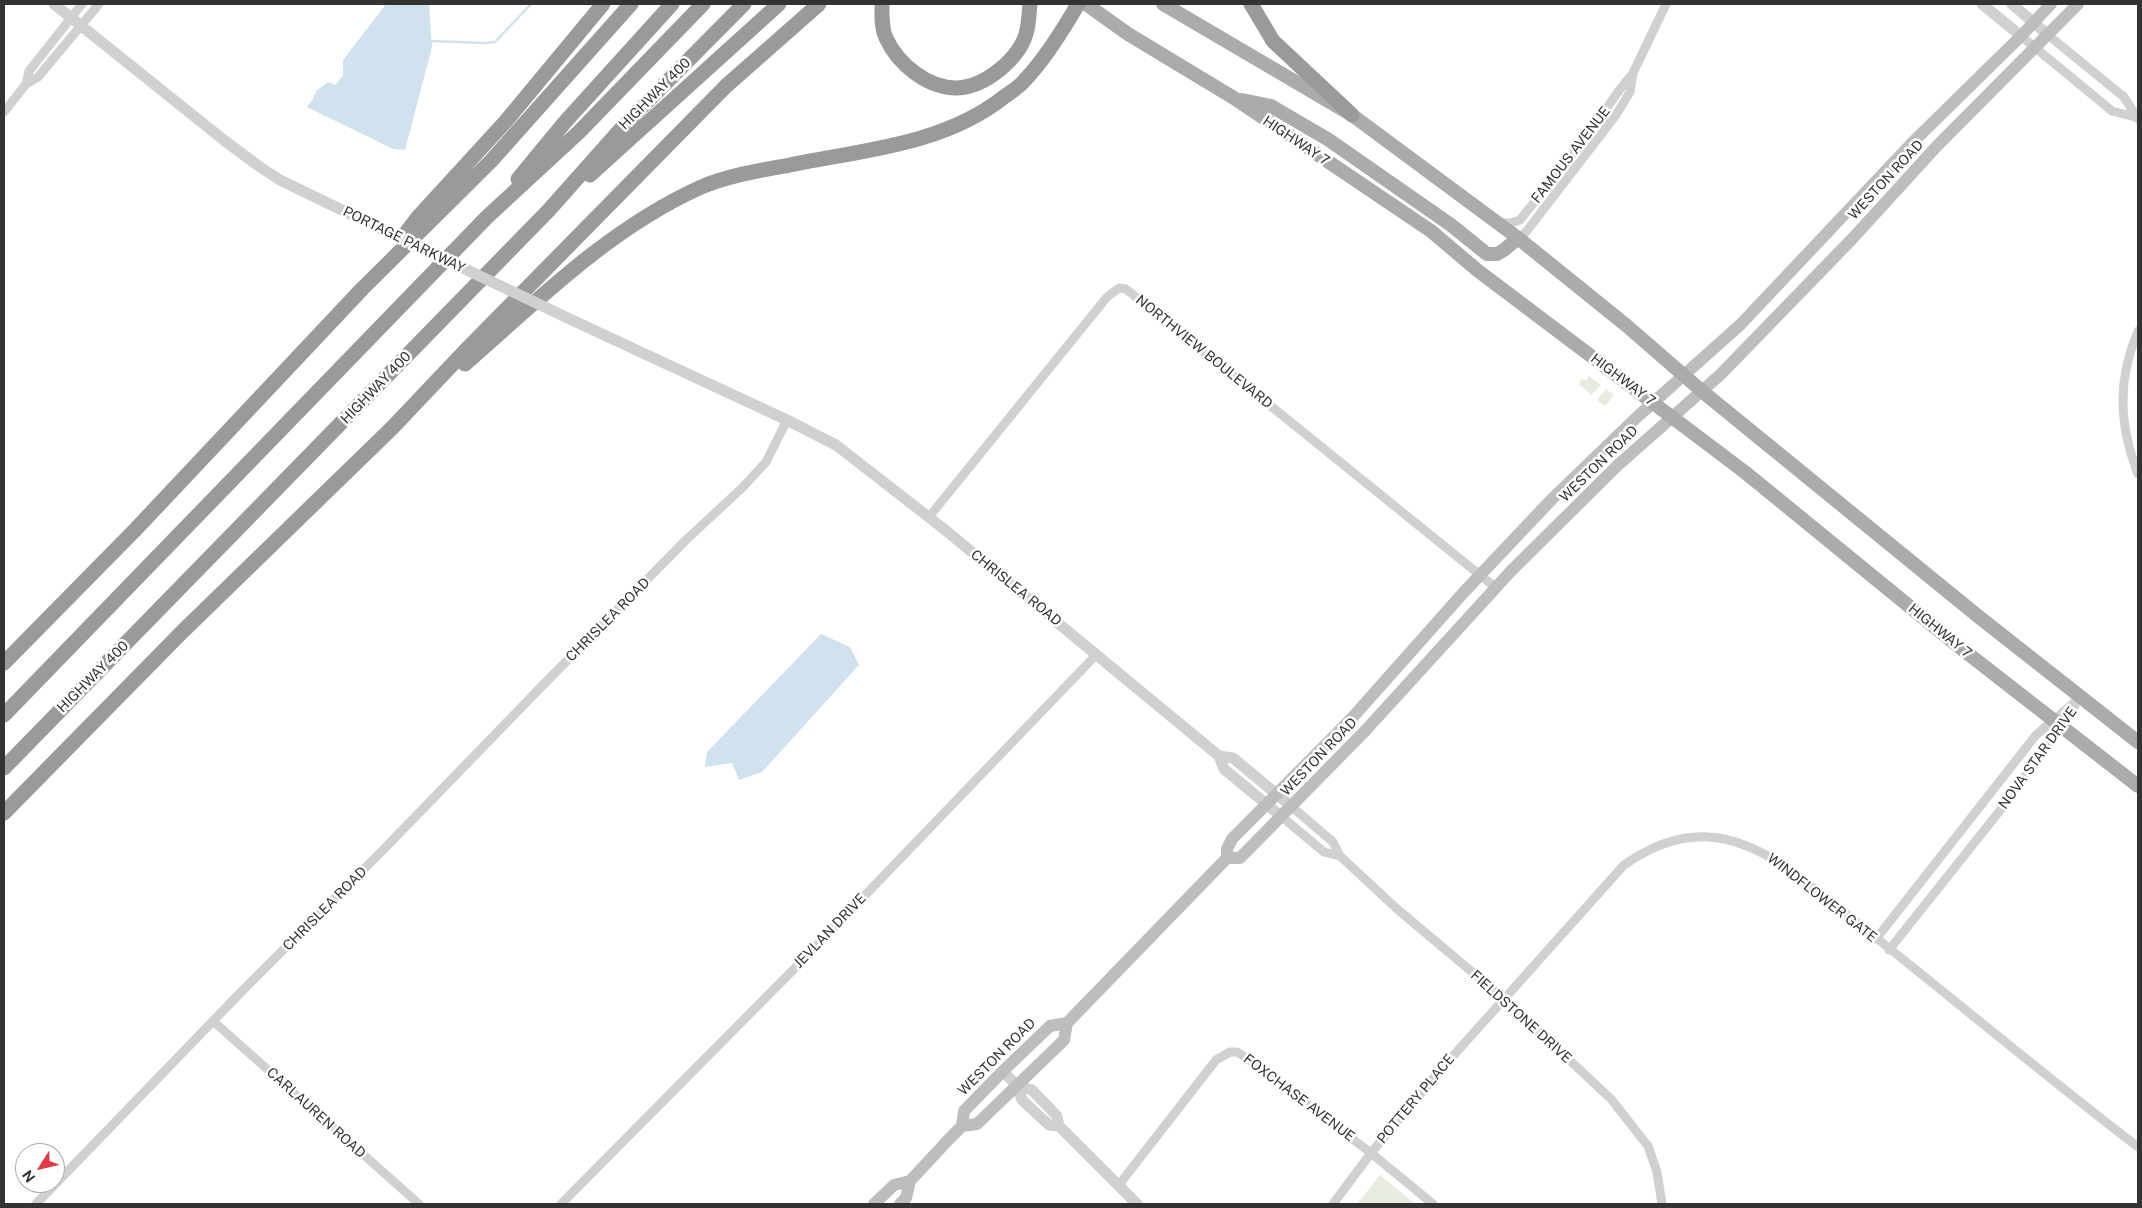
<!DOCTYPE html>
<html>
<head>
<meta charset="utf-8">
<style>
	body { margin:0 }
	#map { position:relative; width:2142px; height:1208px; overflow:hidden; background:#fff; font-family:"Public Sans",sans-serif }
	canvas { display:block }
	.frame { position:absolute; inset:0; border:5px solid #333; pointer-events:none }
	.north { position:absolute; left:15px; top:1143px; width:50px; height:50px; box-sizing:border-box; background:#fff; border:1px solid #adadad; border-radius:50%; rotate:234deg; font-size:14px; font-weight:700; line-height:20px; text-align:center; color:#333 }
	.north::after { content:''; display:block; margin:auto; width:18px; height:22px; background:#e63946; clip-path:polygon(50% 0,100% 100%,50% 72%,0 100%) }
</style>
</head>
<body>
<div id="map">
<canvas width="2142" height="1208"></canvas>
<div class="frame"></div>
<div class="north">N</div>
</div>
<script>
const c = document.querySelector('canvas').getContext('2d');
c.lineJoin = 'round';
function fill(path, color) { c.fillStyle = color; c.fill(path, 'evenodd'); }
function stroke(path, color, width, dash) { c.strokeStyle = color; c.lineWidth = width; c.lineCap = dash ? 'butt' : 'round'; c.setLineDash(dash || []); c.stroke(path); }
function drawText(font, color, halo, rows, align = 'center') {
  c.font = font + ' "Public Sans",sans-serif'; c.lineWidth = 5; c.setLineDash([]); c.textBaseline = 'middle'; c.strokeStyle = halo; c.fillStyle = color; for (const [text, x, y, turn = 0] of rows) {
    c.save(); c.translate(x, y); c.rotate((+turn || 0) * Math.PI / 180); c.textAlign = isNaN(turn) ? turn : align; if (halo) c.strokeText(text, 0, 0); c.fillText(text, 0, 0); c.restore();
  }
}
const green = new Path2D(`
	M1589,376L1601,385L1591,395L1579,384L1581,379L1586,380Z
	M1606,389L1614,395L1605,406L1597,400Z
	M1380,1175L1415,1204H1357Z`);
const water = new Path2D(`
	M386,4H429L432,47L405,150L393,149L307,107L313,99L316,91L328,82L335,85L343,76V60Z
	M821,634L850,647L859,665L762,772L739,780L732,763L705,767L707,752Z`);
const stream = new Path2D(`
	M432,41L484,43L495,42L531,4`);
const minor = new Path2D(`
	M2048,35L2124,97L2138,119
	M2021,36L2112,111L2135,117
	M26,84L29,71L82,4
	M4,112L26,84L38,77L99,4
	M1499,223H1511L1520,220C1544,189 1569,160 1592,129C1606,111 1617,90 1633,74
	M1518,238L1526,232L1616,115L1630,92L1633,73L1666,4
	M2138,331C2117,380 2119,425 2138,474
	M929,517L1107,297L1119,288L1126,289L1496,588
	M1291,806L1333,842L1340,856L1396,908L1503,998L1611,1099L1648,1146L1657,1172L1662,1204
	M1282,817L1324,852L1340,856
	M1876,939L2036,735L2081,697
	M1889,950L2002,808L2075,706
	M213,1021L419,1204
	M1118,1186L1216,1060L1230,1052H1237L1245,1057L1371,1153L1433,1204
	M36,1204L245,988L383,850L544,684L686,540L742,488L766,462L787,420
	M561,1204L797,966L1097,654
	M1333,1204L1371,1153L1436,1075L1624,865C1681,825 1729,829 1786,867C1905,958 2019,1056 2138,1147`);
const tertiary = new Path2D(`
	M54,4L225,141L260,167L280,180L375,226
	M1982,4L2021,36
	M2012,4L2048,35
	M574,321L787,420L836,445L944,529L1219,756L1224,769L1282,817
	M1219,756L1233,758L1291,806
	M1003,1071L1017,1086L1022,1100L1049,1125L1059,1126
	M1017,1086L1032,1090L1057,1116L1059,1126L1137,1204`);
const secondary = new Path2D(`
	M1227,858V849L1232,839L1352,718L1464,592L1553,498L1637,417L1740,325L1911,144L2021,36L2051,4
	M962,1126L964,1111L1003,1071L1050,1026L1067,1023
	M874,1204L894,1185L910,1181
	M900,1204L906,1198L910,1181L950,1138L962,1126L977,1124L1064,1040L1067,1023L1227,858H1240L1365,731L1511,571L1618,465L1721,374L1853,238L1936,147L2078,4`);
const primary = new Path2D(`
	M1086,4L1128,34L1234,98L1431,231L1477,270L1746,473L1953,642L2138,786
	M1163,4L1352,115L1518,238L1627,326L1703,392L1979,617L2138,742
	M1242,100L1271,106L1329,140L1451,225L1487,254H1497L1504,250L1518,238`);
const motorway = new Path2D(`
	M882,4C882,15 881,27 886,38C898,64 927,88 957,88C985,87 1021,58 1027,30C1029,22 1029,12 1030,4
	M1251,4L1273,41L1352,115
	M590,175L779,4
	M518,179L565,122L672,4
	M402,238L418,217L506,121L603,4
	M465,364C538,300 609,229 699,188C726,176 761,170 790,165C863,150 943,145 1004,97C1011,92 1019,87 1024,81C1045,59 1063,30 1078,4
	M4,663L135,530L362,289L491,161L631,4
	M4,715L487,217L579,132L703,4
	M4,768L549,210L629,120L744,4
	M4,813L182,632L392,428L466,350L726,86L819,4`);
const tertiaryBridge = new Path2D(`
	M375,226L574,321`);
const streetNames = [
	["HIGHWAY 400",655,94,-45],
	["HIGHWAY 7",1296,141,34],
	["FAMOUS AVENUE",1571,155,-52],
	["WESTON ROAD",1886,180,-47],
	["PORTAGE PARKWAY",404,240,26],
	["NORTHVIEW BOULEVARD",1204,352,39],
	["HIGHWAY 7",1623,380,37],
	["HIGHWAY 400",376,388,-46],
	["WESTON ROAD",1599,464,-44],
	["CHRISLEA ROAD",1016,588,39],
	["CHRISLEA ROAD",608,620,-45],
	["HIGHWAY 7",1940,631,39],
	["HIGHWAY 400",93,677,-45],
	["WESTON ROAD",1319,757,-46],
	["NOVA STAR DRIVE",2038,758,-54],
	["WINDFLOWER GATE",1822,898,38],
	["CHRISLEA ROAD",325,909,-45],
	["JEVLAN DRIVE",830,931,-46],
	["FIELDSTONE DRIVE",1521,1017,42],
	["WESTON ROAD",997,1057,-45],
	["FOXCHASE AVENUE",1299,1098,37],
	["POTTERY PLACE",1416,1099,-50],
	["CARLAUREN ROAD",316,1113,42]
];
fill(green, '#e6ecdf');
fill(water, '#cfe2ee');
stroke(stream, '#cfe2ee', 2.5);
stroke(minor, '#d0d0d0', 9);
stroke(tertiary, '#d0d0d0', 11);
stroke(secondary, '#bdbdbd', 12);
stroke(primary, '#ababab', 14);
stroke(motorway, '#9a9a9a', 15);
stroke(tertiaryBridge, '#d0d0d0', 11);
drawText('14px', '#333', '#fff', streetNames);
</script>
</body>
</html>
